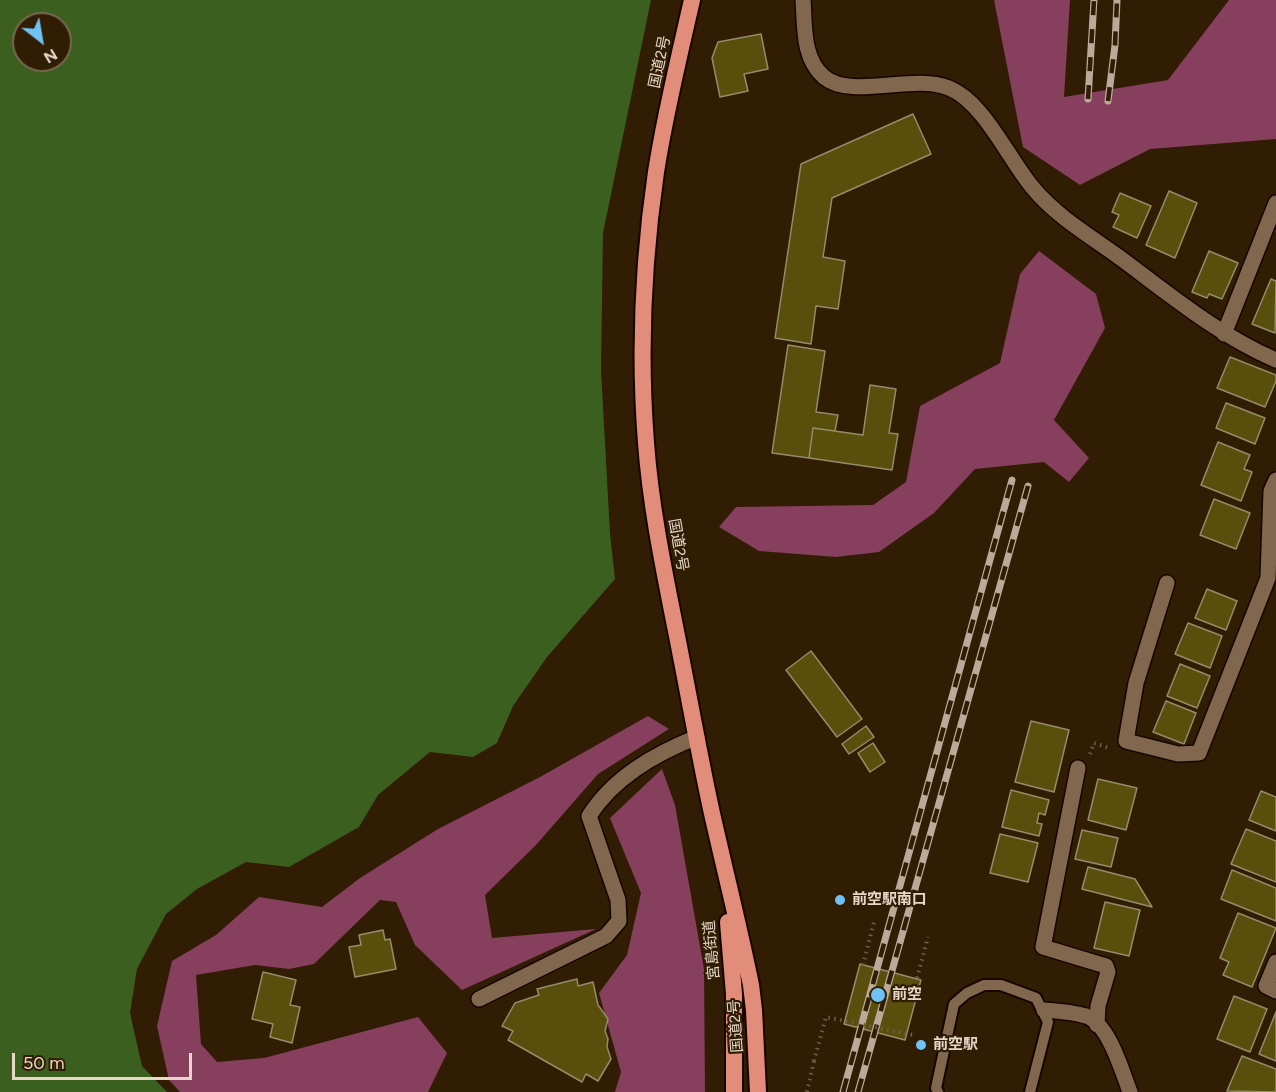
<!DOCTYPE html>
<html>
<head>
<meta charset="utf-8">
<style>
	body { margin:0 }
	#map { position:relative; width:1276px; height:1092px; overflow:hidden; background:#311c04; font-family:Figtree,sans-serif }
	canvas { display:block }
	.north { position:absolute; left:12px; top:12px; width:60px; height:60px; box-sizing:border-box; background:#311c04; border:2px solid #796753; border-radius:50%; rotate:149deg; font-size:16px; font-weight:700; line-height:24px; text-align:center; color:#e6d7c9 }
	.north::after { content:''; display:block; margin:auto; width:21px; height:27px; background:#6fc2f4; clip-path:polygon(50% 0,100% 100%,50% 72%,0 100%) }
	.scale { position:absolute; left:12px; top:1053px; width:180px; height:27px; box-sizing:border-box; border:3px solid #e6d7c9; border-top:0; padding-left:8px; font-size:18px; line-height:21px; white-space:nowrap; color:#e6d7c9; -webkit-text-stroke:4px #311c04; paint-order:stroke }
</style>
</head>
<body>
<div id="map">
<canvas width="1276" height="1092"></canvas>
<div class="north">N</div>
<div class="scale">50 m</div>
</div>
<script>
const c = document.querySelector('canvas').getContext('2d');
c.lineJoin = 'round';
function fill(path, color) { c.fillStyle = color; c.fill(path, 'evenodd'); }
function stroke(path, color, width, dash) { c.strokeStyle = color; c.lineWidth = width; c.lineCap = dash ? 'butt' : 'round'; c.setLineDash(dash || []); c.stroke(path); }
function drawText(font, color, halo, rows, align = 'center') {
  c.font = font + ' Figtree,"Noto Sans JP",sans-serif'; c.lineWidth = 4.5; c.setLineDash([]); c.textBaseline = 'middle'; c.strokeStyle = halo; c.fillStyle = color; for (const [text, x, y, turn = 0] of rows) {
    c.save(); c.translate(x, y); c.rotate((+turn || 0) * Math.PI / 180); c.textAlign = isNaN(turn) ? turn : align; if (halo) c.strokeText(text, 0, 0); c.fillText(text, 0, 0); c.restore();
  }
}
const forest = new Path2D(`
	M994,0H1070L1064,97L1168,80L1229,0H1276V139L1150,149L1080,185L1023,147Z
	M1039,251L1096,294L1105,328L1054,420L1089,458L1069,482L1044,462L975,469L934,513L879,552L836,557L759,551L719,527L736,507L873,505L906,482L920,406L1000,363L1020,274Z
	M648,716L669,729L598,774L536,845L485,895L492,938L596,929L462,990L415,945L396,902L380,900L314,964L289,969L255,965L196,975L201,1044L217,1062L264,1058L418,1017L447,1053L428,1092H180L169,1080L157,1026L172,961L216,935L259,897L322,907L360,878L438,829L540,777Z
	M662,769L675,805L704,969L705,1092H615L621,1072L599,993L627,955L641,893L610,818Z`);
const water = new Path2D(`
	M0,0H651L603,233L601,370L610,534L615,579L547,657L513,706L497,743L473,757L430,752L378,795L359,827L289,867L246,862L197,889L166,914L137,969L130,1013L142,1066L167,1092H0ZM24,24H60V60H24Z`);
const building = new Path2D(`
	M761,34L768,69L744,74L748,91L720,97L712,58L718,42Z
	M913,114L931,154L832,198L823,257L845,261L838,309L816,306L811,344L775,338L801,164Z
	M1169,191L1197,203L1175,258L1146,245Z
	M1120,193L1151,206L1137,238L1113,227L1119,215L1112,212Z
	M1209,251L1238,263L1222,299L1209,294L1207,298L1192,292Z
	M1271,279L1276,281L1275,333L1252,324Z
	M788,345L825,351L816,412L838,415L835,431L813,428L809,458L772,453Z
	M1230,357L1276,375V381L1265,407L1217,388Z
	M870,385L896,389L889,433L898,434L892,470L809,458L813,428L863,435Z
	M1226,403L1265,418L1255,444L1216,428Z
	M1218,442L1250,455L1244,469L1252,472L1241,501L1201,485Z
	M1214,499L1250,513L1236,549L1200,535Z
	M1207,589L1237,601L1226,630L1195,618Z
	M1188,623L1222,636L1210,668L1175,654Z
	M811,651L862,719L837,737L786,670Z
	M1180,664L1210,676L1197,708L1167,696Z
	M1166,701L1196,713L1184,744L1153,732Z
	M1031,721L1069,730L1054,792L1015,782Z
	M866,726L874,737L849,754L842,744Z
	M873,743L885,762L870,772L858,753Z
	M1098,779L1137,788L1126,830L1088,820Z
	M1011,790L1049,800L1045,815L1039,813L1037,823L1042,824L1039,836L1002,827Z
	M1261,791L1276,797V831L1249,820Z
	M1246,829L1276,841V882L1231,864Z
	M1082,830L1118,838L1111,867L1075,859Z
	M1000,834L1038,843L1028,882L990,873Z
	M1088,867L1135,879L1152,907L1082,889Z
	M1232,870L1276,888V921L1221,899Z
	M1105,902L1140,910L1129,956L1094,948Z
	M1238,913L1276,928L1252,987L1223,975L1229,962L1220,958Z
	M383,930L385,940L390,939L396,969L355,977L349,947L361,945L359,935Z
	M860,964L921,980L905,1040L844,1024Z
	M263,972L296,980L290,1005L300,1007L292,1043L270,1037L273,1024L252,1019Z
	M577,979L578,986L593,982L598,1005L608,1019L605,1031L608,1039L607,1047L611,1059L598,1081L586,1074L582,1082L508,1040L513,1031L502,1026L515,1003L539,995L537,989Z
	M1234,996L1267,1009L1250,1052L1217,1039Z
	M1276,1012V1061L1259,1054Z
	M1242,1056L1276,1069V1092L1227,1091Z`);
const path = new Path2D(`
	M1090,754L1094,743L1109,748
	M863,965L874,922
	M917,978L928,937
	M807,1092L814,1061`);
const service = new Path2D(`
	M938,1092L936,1088L954,1004L967,993L984,985H1001L1036,998L1048,1022L1030,1092`);
const minor = new Path2D(`
	M1119,257C1169,294 1218,335 1276,360
	M1224,334L1276,203
	M1167,583L1136,683L1126,741L1178,754L1199,753L1268,578L1271,491L1276,480
	M1078,768L1043,947L1106,966L1108,972L1098,1006L1097,1025
	M1276,962L1266,986L1276,991
	M479,999L606,936L619,921L618,900L589,816C614,777 655,754 697,737
	M1044,1010C1057,1011 1073,1012 1086,1016C1109,1024 1122,1071 1130,1092`);
const tertiary = new Path2D(`
	M803,0C805,26 802,58 824,77C851,100 914,73 949,88C984,102 1009,160 1033,188C1056,216 1090,236 1119,257`);
const trunk = new Path2D(`
	M692,0C679,57 665,114 656,172C643,261 639,353 646,443C651,510 665,575 678,641C689,697 699,753 711,809C724,867 739,926 751,985L754,1010L758,1092
	M728,922L734,994V1092`);
const rail = new Path2D(`
	M1088,99L1094,0
	M1108,101L1115,45L1117,0
	M843,1092L1012,480
	M858,1092L1028,486`);
const pathBridge = new Path2D(`
	M814,1061L826,1017L913,1035`);
const markers = [
	[840,900,6,"#6fc2f4"],
	[878,995,8,"#6fc2f4"],
	[921,1045,6,"#6fc2f4"]
];
const streetNames = [
	["国道2号",660,62,-78],
	["国道2号",678,545,80],
	["宮島街道",712,950,-95],
	["国道2号",736,1026,-94]
];
const poiNames = [
	["前空駅南口",852,900],
	["前空",892,995],
	["前空駅",933,1045]
];
fill(forest, '#863f5c');
fill(water, '#3b5f1e');
fill(building, '#594e0b');
stroke(building, '#938d6b', 1.5);
stroke(service, '#180500', 14);
stroke(minor, '#180500', 18);
stroke(tertiary, '#180500', 18);
stroke(trunk, '#180500', 20);
stroke(path, '#725f4b', 4, [1.5, 4.5]);
stroke(service, '#80674e', 10);
stroke(minor, '#80674e', 15);
stroke(tertiary, '#80674e', 15);
stroke(trunk, '#e28c7a', 16);
stroke(rail, '#bbaa9a', 7);
stroke(rail, '#311c04', 4.5, [14]);
stroke(pathBridge, '#725f4b', 4, [1.5, 4.5]);
for (const [x, y, r, color] of markers) { const dot = new Path2D(); dot.arc(x, y, r, 0, 2 * Math.PI); c.fillStyle = color; c.fill(dot); stroke(dot, '#311c04', 2); }
drawText('15px', '#e6d7c9', '#311c04', streetNames);
drawText('bold 15px', '#e6d7c9', '#311c04', poiNames, 'left');
</script>
</body>
</html>
